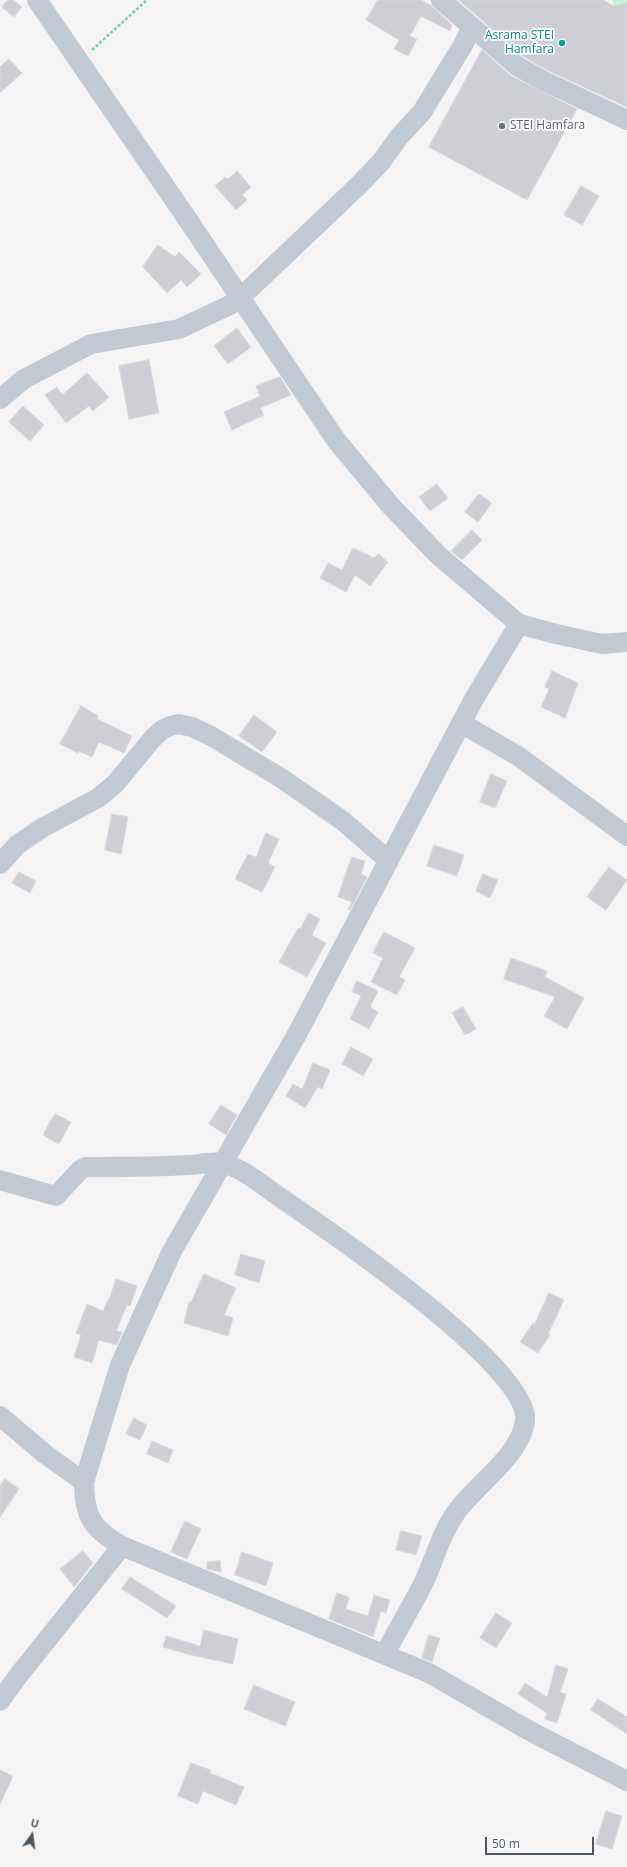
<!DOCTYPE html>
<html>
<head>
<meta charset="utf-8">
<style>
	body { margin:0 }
	#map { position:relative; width:627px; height:1867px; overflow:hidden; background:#f5f3f3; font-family:"Open Sans",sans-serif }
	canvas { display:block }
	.north { position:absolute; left:12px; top:1815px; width:40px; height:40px; -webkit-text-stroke:3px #fff; paint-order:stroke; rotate:14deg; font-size:11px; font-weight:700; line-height:16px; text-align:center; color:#4a5661 }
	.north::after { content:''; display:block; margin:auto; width:14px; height:18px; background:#4a5661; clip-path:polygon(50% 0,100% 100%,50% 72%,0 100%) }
	.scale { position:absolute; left:485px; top:1837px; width:109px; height:18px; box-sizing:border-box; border:2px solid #4a5661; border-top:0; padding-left:5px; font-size:12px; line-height:14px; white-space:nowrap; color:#4a5661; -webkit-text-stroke:3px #fff; paint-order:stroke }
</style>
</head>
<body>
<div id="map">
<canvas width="627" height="1867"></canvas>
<div class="north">U</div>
<div class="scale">50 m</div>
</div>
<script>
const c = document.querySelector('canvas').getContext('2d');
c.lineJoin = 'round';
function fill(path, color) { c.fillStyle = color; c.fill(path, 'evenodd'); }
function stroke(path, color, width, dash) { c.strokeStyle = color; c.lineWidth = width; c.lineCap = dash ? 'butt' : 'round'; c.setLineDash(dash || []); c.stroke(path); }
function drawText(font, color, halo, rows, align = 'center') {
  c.font = font + ' "Open Sans",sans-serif'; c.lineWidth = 3.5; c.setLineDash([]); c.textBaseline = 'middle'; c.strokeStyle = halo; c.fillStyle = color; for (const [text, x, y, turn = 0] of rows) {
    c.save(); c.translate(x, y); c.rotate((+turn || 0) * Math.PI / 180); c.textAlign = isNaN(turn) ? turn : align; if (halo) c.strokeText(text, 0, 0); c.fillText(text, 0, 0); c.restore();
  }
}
const green = new Path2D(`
	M612,0H627V3L614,6Z`);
const building = new Path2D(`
	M8,0H13L22,7L14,17L2,7Z
	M378,0H421L432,6L452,25L450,31L421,16L410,36L417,39L408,56L394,49L399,40L366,20Z
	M459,0H603L614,6L627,3V107L549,71L524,57Z
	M482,50L511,76L577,109L527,200L429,147Z
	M9,59L22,73L0,93V67Z
	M237,171L251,187L242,195L247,200L236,210L215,186L225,177L228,179Z
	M581,186L599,196L582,225L564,215Z
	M158,245L175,257L179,252L201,274L187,287L181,280L167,293L143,267Z
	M237,328L251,347L228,364L214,346Z
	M149,360L159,413L129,419L119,366Z
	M87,373L109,397L93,411L89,406L66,423L45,395L57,387L62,395Z
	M280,377L291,395L260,408L264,415L232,430L224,412L260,396L256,386Z
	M23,406L44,425L30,441L9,422Z
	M437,484L448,498L430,511L419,497Z
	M479,494L492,503L478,522L465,512Z
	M472,530L482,540L462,560L451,551Z
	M353,548L374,558L378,554L388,562L370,586L355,575L346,592L320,578L328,563L342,570Z
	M552,671L578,683L565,718L541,707L549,689L545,687Z
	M81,706L98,716L97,719L132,736L124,753L99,742L92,757L79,751L78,753L60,744Z
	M254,715L277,732L262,752L239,736Z
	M491,774L507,781L495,808L480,802Z
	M112,814L128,817L121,854L105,850Z
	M266,833L279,839L268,863L275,867L262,892L235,879L248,854L256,857Z
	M434,845L464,855L457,876L427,866Z
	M352,857L365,861L361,874L367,877L350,910L348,909L352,902L338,897Z
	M609,867L627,880L606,910L587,897Z
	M19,872L36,881L30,893L12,883Z
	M483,874L498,880L490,898L476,891Z
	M309,913L320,919L312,935L326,943L307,977L279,962L298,928L300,929Z
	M384,932L415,948L399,977L405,980L397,995L371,982L383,958L373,953Z
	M511,958L547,971L545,977L584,998L567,1029L544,1016L555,997L504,979Z
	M357,981L378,991L370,1007L378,1012L369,1029L350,1019L361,996L352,992Z
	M463,1007L476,1029L465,1035L452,1013Z
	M351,1047L373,1059L363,1076L342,1064Z
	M313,1063L330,1070L322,1089L318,1087L305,1108L286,1096L293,1084L302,1089Z
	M221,1105L237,1115L226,1135L209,1124Z
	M55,1114L71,1122L59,1144L43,1135Z
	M241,1254L265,1261L259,1283L235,1275Z
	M204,1274L236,1288L224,1315L233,1318L228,1336L184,1323L189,1302H191Z
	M116,1279L137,1286L130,1306L127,1305L116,1331L122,1332L117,1345L99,1340L92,1363L74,1357L81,1335L76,1333L87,1304L103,1311L108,1300H109Z
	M549,1293L564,1300L548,1334L550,1335L538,1353L520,1342L533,1323L534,1325Z
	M134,1418L147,1425L140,1440L126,1434Z
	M152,1441L173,1450L168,1463L147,1454Z
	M5,1479L19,1489L0,1517V1486Z
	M185,1521L201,1529L187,1559L171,1552Z
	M401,1531L422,1536L416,1555L396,1550Z
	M83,1551L93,1563L74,1587L60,1569Z
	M242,1552L273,1563L266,1586L235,1575Z
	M220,1561L221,1572L207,1569V1562Z
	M130,1577L176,1606L167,1618L122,1589Z
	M337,1593L349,1597L346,1609L368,1616L374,1595L390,1600L386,1613L381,1611L373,1637L329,1619Z
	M496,1613L512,1623L496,1648L480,1638Z
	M204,1630L238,1639L233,1664L191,1655L163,1647L166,1636L200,1646Z
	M429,1635L440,1638L432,1662L422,1658Z
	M556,1665L568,1669L560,1692L566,1694L557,1723L545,1719L547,1713L518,1694L525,1683L547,1697Z
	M254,1685L295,1702L285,1726L244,1709Z
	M598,1699L627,1717V1734L591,1710Z
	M191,1763L211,1770L210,1773L244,1787L236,1805L203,1791L198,1804L178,1796Z
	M0,1770L13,1776L0,1804Z
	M606,1811L622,1816L612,1849L596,1844Z`);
const path = new Path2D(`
	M92,50L147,0`);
const minor = new Path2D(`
	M37,0L186,217L336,440L390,505L438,555L519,624L474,699L296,1036L172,1251L120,1365L84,1482C84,1516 92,1529 122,1546L429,1673L528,1730L627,1781
	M441,0L517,66L544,81L627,120
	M0,399L24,379L91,344L179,329L230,305L240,298L359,185L381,162L399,137L422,112L463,45L472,27
	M519,624L556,634L602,644L627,642
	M461,723L518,756L627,836
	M0,864L17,845L42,828L98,798L115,784L153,738L162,730L170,726L179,724L192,727L211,736L281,778L343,821L389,861
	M0,1180L56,1196L80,1170L86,1167C120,1167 154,1167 188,1165C199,1165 215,1160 225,1164C246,1170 263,1186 281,1198C325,1228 532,1368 525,1421C521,1455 477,1484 457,1511C441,1533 435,1558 424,1582C412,1606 397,1630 385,1654
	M0,1416L45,1454L84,1482
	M0,1701L18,1676L122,1546`);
const markers = [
	[562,43,4,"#0f9aa8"],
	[502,126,4,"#6b7280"]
];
const cultureNames = [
	["Asrama STEI",554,36],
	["Hamfara",554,50]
];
const worshipNames = [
	["STEI Hamfara",510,126]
];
fill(green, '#c3f1d5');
fill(building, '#cdcfd5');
stroke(building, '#d7d9de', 1);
stroke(path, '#7ad0a6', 2.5, [3, 2]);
stroke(minor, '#c1cad2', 20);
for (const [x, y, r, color] of markers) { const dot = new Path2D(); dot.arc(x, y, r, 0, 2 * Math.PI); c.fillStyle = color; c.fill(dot); stroke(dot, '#fff', 1.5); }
drawText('12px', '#0d838f', '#fff', cultureNames, 'right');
drawText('12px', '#5b616d', '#fff', worshipNames, 'left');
</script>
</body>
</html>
